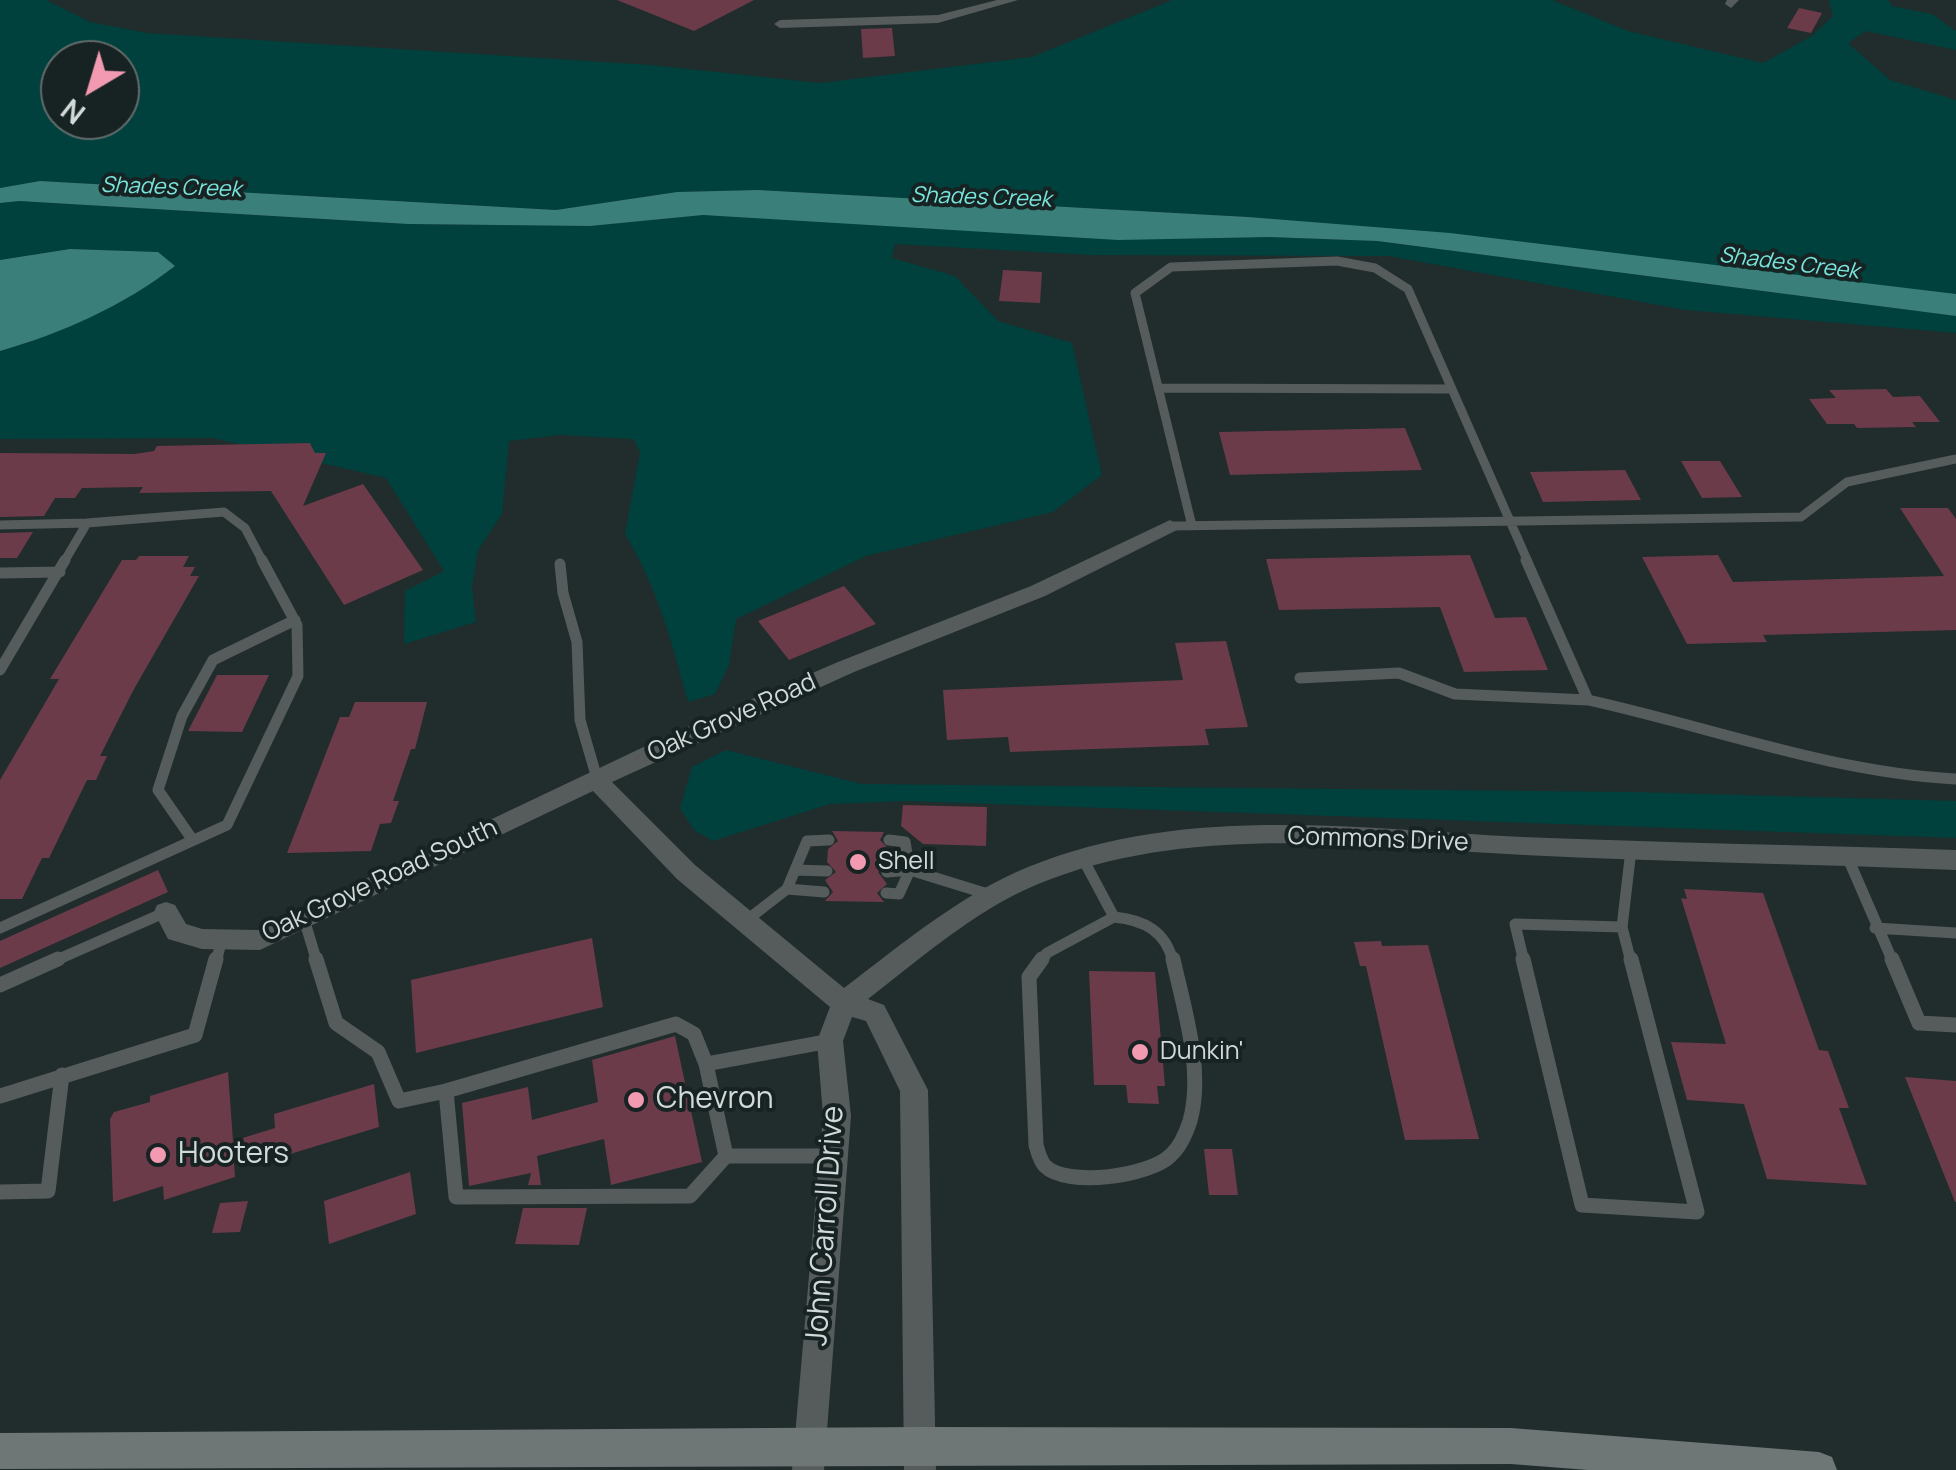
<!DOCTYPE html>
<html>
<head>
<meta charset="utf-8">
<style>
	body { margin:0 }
	#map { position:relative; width:1956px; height:1470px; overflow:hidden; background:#202d2c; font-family:Manrope,sans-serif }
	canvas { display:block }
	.north { position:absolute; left:40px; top:40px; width:100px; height:100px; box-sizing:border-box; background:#172322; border:2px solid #626c6b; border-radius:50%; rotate:218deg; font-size:28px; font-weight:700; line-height:40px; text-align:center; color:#d2dad9 }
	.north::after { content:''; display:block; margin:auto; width:35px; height:45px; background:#f19ab2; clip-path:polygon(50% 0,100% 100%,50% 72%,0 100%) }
</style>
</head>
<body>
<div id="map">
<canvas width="1956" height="1470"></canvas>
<div class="north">N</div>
</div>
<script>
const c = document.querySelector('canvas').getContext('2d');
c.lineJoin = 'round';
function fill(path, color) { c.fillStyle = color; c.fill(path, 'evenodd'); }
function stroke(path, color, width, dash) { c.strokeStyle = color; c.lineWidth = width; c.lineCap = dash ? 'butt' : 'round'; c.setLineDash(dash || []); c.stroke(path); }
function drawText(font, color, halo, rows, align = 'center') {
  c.font = font + ' Manrope,sans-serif'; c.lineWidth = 8; c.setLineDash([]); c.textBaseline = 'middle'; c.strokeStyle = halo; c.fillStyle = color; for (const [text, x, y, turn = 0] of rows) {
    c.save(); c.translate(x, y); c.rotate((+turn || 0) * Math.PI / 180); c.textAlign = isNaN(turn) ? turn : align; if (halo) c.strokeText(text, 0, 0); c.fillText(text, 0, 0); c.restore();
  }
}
const green = new Path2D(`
	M0,0H46L90,22L147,33L651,65L820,83L1032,57L1172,0H1552L1628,31L1763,63L1812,36L1833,16L1829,0H1888L1892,6L1932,14L1956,31V50L1866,31L1848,43L1890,80L1956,100V294L1248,217L759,190L677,192L556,210L40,181L0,188ZM60,60H120V120H60Z
	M19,201L408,224L590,226L703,215L1377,241L1956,316V333L1686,310L1388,256L1090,255L895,244L892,258L955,276L998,321L1072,343L1102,475L1053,512L866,556L736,619L729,665L715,694L688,702C672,642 657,587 625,534L640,452L633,439L560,435L509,441L502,514L478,550L472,587L476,622L404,644L405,591L444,571L386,478L213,438L0,439V351L30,342L158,252L70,249L0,260V203Z
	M726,750L862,784L1635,792L1956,801V838L907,801L830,804L713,841L694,830L680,808L692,767Z`);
const water = new Path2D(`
	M40,181L556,210L677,192L758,190L1248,217L1450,233L1956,294V316L1377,241L1269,237L1118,240L703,215L590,226L408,224L19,201L0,203V188Z
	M70,249L158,252L175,266C123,306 63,333 0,351V260Z`);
const building = new Path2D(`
	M617,0H754L694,31Z
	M1799,8L1822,13L1811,33L1787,28Z
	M892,28L895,56L863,58L861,29Z
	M1003,270L1042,272L1040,303L999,301Z
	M1886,389L1893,397L1920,396L1940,422H1912L1916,427L1857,428L1854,424H1827L1809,399L1836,398L1829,390Z
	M1405,428L1422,470L1230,475L1219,432Z
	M310,443L315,453H326L303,506L363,484L423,570L344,605L271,491L139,493L143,487L82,488L75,498H55L44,516L0,517V453L135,454L154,451L157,446Z
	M1681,461H1720L1742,497L1702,498Z
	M1625,470L1641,500L1543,502L1530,472Z
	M1900,508H1948L1956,519V630L1763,635L1767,642L1687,644L1642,557L1718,555L1733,582L1944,576Z
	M33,532L17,558H0V533Z
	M1470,555L1495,618L1526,617L1548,670L1464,672L1440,607L1279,610L1266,559Z
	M139,556H189L183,567H195L190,576H199L134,689L100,756H107L96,780H87L49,858H42L22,899H0V780L59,679H50L122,560H136Z
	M844,586L876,624L789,660L758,621Z
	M1226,641L1248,727L1205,729L1209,745L1010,752L1008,737L947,740L943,690L1183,680L1175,643Z
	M217,675H269L242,732L188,731Z
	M355,702H427L415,749H411L393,801H399L391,823L380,824L371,851L287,853L340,717H349Z
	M903,805L987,807L986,846L923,844L901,826Z
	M832,831L884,832L880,840L889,849L888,862L878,872L887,884L877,893L884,902L825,901L833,892L825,880L836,872L827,862L828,849L838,841Z
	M158,870L168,892L0,968V941Z
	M1684,889L1763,893L1819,1050L1828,1051L1849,1108H1839L1867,1185L1767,1179L1744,1104L1687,1100L1671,1042L1726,1044L1681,898L1687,899Z
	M592,938L603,1007L416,1053L411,980Z
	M1381,941L1382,946L1428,945L1479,1139L1405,1140L1366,966H1360L1354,942Z
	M1089,971L1155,972L1165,1086H1157L1159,1104L1128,1103L1126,1085H1094Z
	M675,1036L702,1162L611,1185L604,1139L537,1156L541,1185H528L531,1173L469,1186L462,1103L528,1087L532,1120L598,1102L592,1060Z
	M228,1072L233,1141L275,1128L274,1114L374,1084L379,1127L277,1158L276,1150L234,1163L235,1177L164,1200L163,1186L113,1202L110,1119L114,1112L150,1102V1096Z
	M1905,1077L1956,1081V1202H1955Z
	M1204,1149H1232L1238,1195H1209Z
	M410,1172L416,1214L329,1244L324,1201Z
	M248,1201L240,1232L212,1233L220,1203Z
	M523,1208H587L579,1245L515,1244Z`);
const laneFar2 = new Path2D(`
	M1158,388L1451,389
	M0,525L87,523
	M1170,526L1801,517L1847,482L1956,459
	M1192,526L1135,293L1171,267L1337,261L1375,268L1408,289L1528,562
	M64,562L87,523L224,512L245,528L263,562`);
const laneFar1 = new Path2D(`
	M1526,560L1588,700C1711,727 1829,772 1956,779
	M560,564L563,593L577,642L580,720L598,782
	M0,573L60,572
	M0,670L65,560
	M1300,678L1399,673L1455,694L1588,700
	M192,839L158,790L182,716L213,660L295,620
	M1847,856L1893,962
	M1083,859L1114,917
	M795,870L827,871
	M887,872L910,870L905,842L889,840
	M787,889L807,841L829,840
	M886,893L899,894L910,870L991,895
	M304,919L317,962
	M747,920L787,889L824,892
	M1622,927L1631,962
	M1622,927L1631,850
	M0,928L227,825L298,676L297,625L262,560
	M1875,928L1956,933
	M52,962L166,912
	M216,962L222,939
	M1040,962L1047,953L1114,917C1144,920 1166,931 1173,962
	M1524,962L1515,924L1622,927`);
const lane = new Path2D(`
	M316,959L336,1023L378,1052L399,1101L446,1091L456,1197L690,1196L726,1156H834
	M1042,959L1029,977L1036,1145C1038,1152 1040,1161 1045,1166C1067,1188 1151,1176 1171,1155C1180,1147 1186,1133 1190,1121C1204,1070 1184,1009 1173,959
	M1523,959L1582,1205L1697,1212L1631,959
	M1892,959L1919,1023L1956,1025
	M0,985L58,959
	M706,1064L726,1156
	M446,1091L676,1024L694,1034L706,1064L830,1041
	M0,1096L195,1035L216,959
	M0,1192L48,1191L62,1075`);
const street = new Path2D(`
	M997,0H1018L938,23L780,28L774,24L780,20L938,15Z
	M1727,0H1739L1731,8L1725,4Z
	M1170,520L1180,526L1177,530L1045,596L854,672L612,782L695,865L844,988C902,944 960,895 1028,867C1185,803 1359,829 1523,837C1668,843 1812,845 1956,850V870C1812,864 1668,862 1524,855C1367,848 1203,823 1051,879C982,904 925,955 868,999L884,1005L928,1090L936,1470H904L900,1091L866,1021L852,1017L843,1041L851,1116L824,1470H792L823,1116L817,1041L830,1007L677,879L593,791L260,950L202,949L168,939L154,912L157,905L166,902L175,905L186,924L202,929L258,930L671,734L838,662L1031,586Z`);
const secondary = new Path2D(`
	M921,1427L1511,1428L1819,1452L1832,1457L1837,1470H1588L1511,1464L0,1469V1433Z`);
const markers = [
	[858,862,10,"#f19ab2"],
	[1140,1052,10,"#f19ab2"],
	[636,1100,10,"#f19ab2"],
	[158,1155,10,"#f19ab2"]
];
const farWaternames = [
	["Shades Creek",171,188,2],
	["Shades Creek",981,198,2],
	["Shades Creek",1789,264,7]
];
const streetNames = [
	["Oak Grove Road",732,718,-24],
	["Commons Drive",1378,840,2],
	["Oak Grove Road South",380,881,-25]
];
const poiNames = [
	["Shell",878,862],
	["Dunkin'",1160,1052]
];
const nearPoinames = [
	["Chevron",656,1100],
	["Hooters",178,1155]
];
const nearStreetnames = [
	["John Carroll Drive",826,1226,-86]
];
fill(green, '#00403d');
fill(water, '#3a7f7a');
fill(building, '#6b3b49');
stroke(laneFar2, '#565c5b', 9);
stroke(laneFar1, '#565c5b', 11);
stroke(lane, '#565c5b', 15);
fill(street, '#565c5b');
fill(secondary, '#6e7776');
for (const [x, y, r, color] of markers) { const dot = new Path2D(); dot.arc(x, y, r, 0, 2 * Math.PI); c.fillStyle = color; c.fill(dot); stroke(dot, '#172322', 4); }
drawText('italic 22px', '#79e4dc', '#172322', farWaternames);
drawText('25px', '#d2dad9', '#172322', streetNames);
drawText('25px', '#d2dad9', '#172322', poiNames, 'left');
drawText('30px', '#d2dad9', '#172322', nearPoinames, 'left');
drawText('30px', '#d2dad9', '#172322', nearStreetnames);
</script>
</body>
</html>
